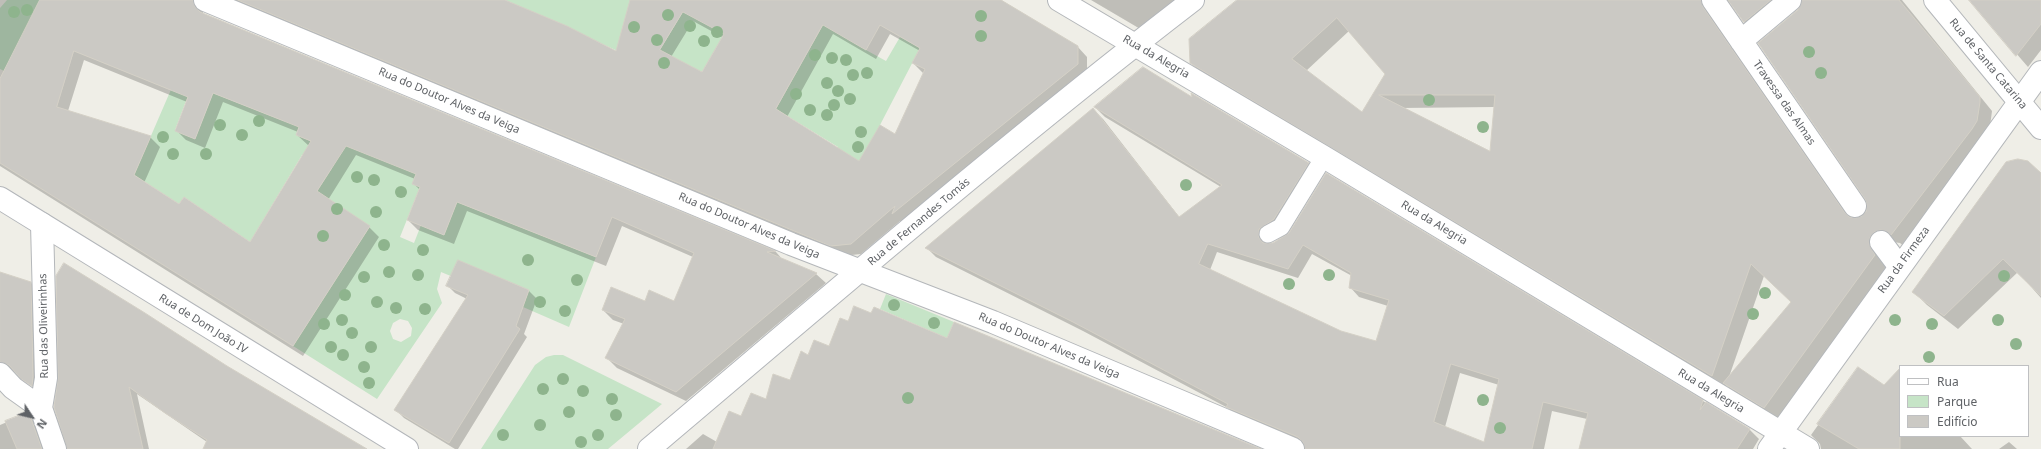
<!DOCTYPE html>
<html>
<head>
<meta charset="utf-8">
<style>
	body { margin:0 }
	#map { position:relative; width:2041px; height:449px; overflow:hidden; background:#efeee7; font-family:"Noto Sans",sans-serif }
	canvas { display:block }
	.legend { position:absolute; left:1899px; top:365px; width:130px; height:72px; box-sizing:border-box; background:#fff; border:1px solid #bfc0c2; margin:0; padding:5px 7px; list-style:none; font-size:12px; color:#5f6266 }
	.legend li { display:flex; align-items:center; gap:8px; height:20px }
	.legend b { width:20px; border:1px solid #bfc0c2 }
	.north { position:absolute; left:12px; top:397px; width:40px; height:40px; -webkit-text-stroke:3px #fff; paint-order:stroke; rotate:125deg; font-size:11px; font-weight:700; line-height:16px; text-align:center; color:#5f6266 }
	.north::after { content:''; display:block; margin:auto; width:14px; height:18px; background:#5f6266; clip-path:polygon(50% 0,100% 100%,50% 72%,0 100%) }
</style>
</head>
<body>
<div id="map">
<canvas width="2041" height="449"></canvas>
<ul class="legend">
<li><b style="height:5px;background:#fff"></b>Rua</li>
<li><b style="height:11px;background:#c6e4c7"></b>Parque</li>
<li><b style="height:11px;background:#cbc9c4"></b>Edifício</li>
</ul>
<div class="north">N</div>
</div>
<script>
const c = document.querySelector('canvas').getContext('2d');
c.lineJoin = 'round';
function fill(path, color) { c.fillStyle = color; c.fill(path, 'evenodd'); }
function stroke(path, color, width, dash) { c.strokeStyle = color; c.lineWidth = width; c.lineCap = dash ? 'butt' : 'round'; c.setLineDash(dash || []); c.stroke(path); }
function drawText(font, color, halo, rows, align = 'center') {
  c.font = font + ' "Noto Sans",sans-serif'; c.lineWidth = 3.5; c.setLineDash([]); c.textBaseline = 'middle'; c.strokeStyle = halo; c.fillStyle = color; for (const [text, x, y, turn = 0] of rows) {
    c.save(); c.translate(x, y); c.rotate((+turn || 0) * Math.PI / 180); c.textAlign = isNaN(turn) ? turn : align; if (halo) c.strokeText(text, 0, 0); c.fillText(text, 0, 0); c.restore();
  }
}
const green = new Path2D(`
	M7,0H40L4,71L0,69V8Z
	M505,0H630L665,41L683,12L728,28L702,72L631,57Z
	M831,11L866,50L886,61L900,37L920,48L880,125L891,160L821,176L838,147L776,109Z
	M176,78L192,85L175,130L195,139L213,93L284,121L298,89L311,94L296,135L334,151L351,109L415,135L420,187L400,237L414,243L434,192L429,229L444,235L457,202L596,257L569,327L523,307L529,290L507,281L458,279L441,272L437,289L442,303L377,399L293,346L370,226L293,229L332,168L302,155L250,242L184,197L179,204L134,175ZM400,319L408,321L412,328L411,336L401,342L393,339L390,331L393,323Z
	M886,294L954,322L947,338L880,309Z
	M554,355H563L662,404L608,449H481L535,365L546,357Z`);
const shadow = new Path2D(`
	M0,0H207L203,6V14L776,252L783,260L816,274L826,283L686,401L617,368L607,358L624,324L613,320L603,310L645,302H674L693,257L622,226L606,266L467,211L454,244L418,230L408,220L420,190L414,184L415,179L356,155L328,200L369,227L379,237L303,356L0,166ZM84,60L187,102L176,130L186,140L205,148L223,102L298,132L297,135L309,146L250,244L179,205L144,183L160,147L150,137L68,111Z
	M225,0H502L617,52L632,0H1001L1077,46L1087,57V74L903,223L900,221L861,254L842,256ZM693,21L724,38L703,74L671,57ZM833,34L876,59L890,34L920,51L913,63L924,74L896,136L859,162L787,117Z
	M1091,0H1179L1142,30Z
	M1238,0H1902L1992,111L1989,134L1905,247L1900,243L1893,242L1888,269L1778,420L1737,396L1726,385L1725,388L1204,76L1191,63ZM1726,0L1729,1L1744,22L1757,35L1795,3L1803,0V5L1759,43L1866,198L1868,205L1867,211L1863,217L1856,219H1852L1715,21ZM1349,31L1387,74L1362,114L1306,71ZM1495,107L1491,153L1401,108ZM1764,276L1792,302L1729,377Z
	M1970,0H2041V50L2028,67Z
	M1193,98L1308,163L1318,173L1269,239L1268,244H1273L1290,233L1703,401L1750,430L1759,439L1753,449H1580L1587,419L1552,411L1544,449H1306V446L1237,416L1228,408L1083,331L936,257L927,248L1093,109L1103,119L1180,218L1221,187L1105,117L1095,107ZM1217,252L1298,278L1312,254L1352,276L1350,287L1359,297L1388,306L1377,342L1340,332L1210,270ZM1460,373L1499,385L1484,443L1445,427Z
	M2041,175V298L2018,272L1958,329L1927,305L1913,291Z
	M0,273L30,282L39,291L40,393L17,373L7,370L0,362Z
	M447,285L529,291L537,299L524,334L527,337L458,449H455L404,418L396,410L467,299L455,293Z
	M848,322L948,339L1258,449H686L703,434L717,442L741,417L790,382L808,356L830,347Z
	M226,367L364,449H204L207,442L137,394L149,449H68L60,378Z
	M1858,369L1884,387L1900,390V436H1960L1972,449H1821L1820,444L1811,435Z
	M26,414L39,426L48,449H0V425Z
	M2009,442L2017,449H1999Z`);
const building = new Path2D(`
	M40,0H193L195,7L200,12L776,251L767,252L817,273L676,392L605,358L625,319L602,310L611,287L645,301L649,290L674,301L694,253L612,217L596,257L457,202L444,235L407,220L420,187L412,184L416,174L346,146L317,191L370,226L293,346L0,163V79ZM74,51L188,97L175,131L195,139L213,93L299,127L296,135L311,141L250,242L184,197L179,204L134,175L151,136L57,107Z
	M238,0H505L567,26L616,51L630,0H1001L1078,46V64L892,214L895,206L851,244L831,246ZM683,12L724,34L702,72L660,50ZM823,25L866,50L880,25L920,48L912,63L925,69L895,134L880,125L859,161L776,109Z
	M1237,0H1701L1703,7L1845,213L1849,217L1856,218L1862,216L1866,212L1867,205L1865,199L1758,43L1798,10L1802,0H1899L1980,97V102L1977,121L1972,129L1891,235L1886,231L1880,230L1874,232L1870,237L1869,244L1875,255L1764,408L1723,383L1791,302L1751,264L1712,376L1190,63L1189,39ZM1337,18L1385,74L1362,112L1292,59ZM1379,95H1495L1490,151Z
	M1728,0H1771L1744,22Z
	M1969,0H2041V24L2016,56Z
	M1143,67L1192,97L1191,93L1309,163L1274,219L1259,229V238L1263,243H1273L1289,233L1326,173L1703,400L1700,410L1706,402L1750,429L1737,449H1579L1588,413L1543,402L1532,449H1305L1303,442L1298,437L1226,407L1228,404L1073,322L925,248L1093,108L1179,217L1222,185L1094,107ZM1208,244L1288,269L1303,245L1351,273L1349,288L1389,300L1376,341L1341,331L1199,264ZM1451,364L1499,379L1484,442L1434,422Z
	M2018,159L2028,161L2041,173V296L2003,259L1944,316L1912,292L2006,162Z
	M458,260L529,290L516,326L520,329L449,443L394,410L468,295L446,286Z
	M64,263L145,313L227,366L367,449H203L207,440L165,413L129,387L143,449H67L54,407L58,378L56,276Z
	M0,272L31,282L33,377L32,386L21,379L9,365L0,362Z
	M854,306L871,313L874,307L947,338L954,322L1261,449H713L729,411L741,416L751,393L766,399L773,374L790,380L801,351L808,355L814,340L829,346L840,318L848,321Z
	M1858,367L1884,385L1900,368V449H1859L1817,424Z
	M26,413L30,416L42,449H17L5,421Z`);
const service = new Path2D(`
	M1268,234L1281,227L1324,157`);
const pedestrian = new Path2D(`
	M1713,0L1855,206
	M1935,0L2041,128
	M1741,41L1790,0
	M42,224L46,378L41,408L55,449
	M1881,242L1899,266
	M0,374L13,388L41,408`);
const minor = new Path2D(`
	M205,0L791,244L993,322L1293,449`);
const tertiary = new Path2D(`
	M1059,0L1324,157L1808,449
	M1769,449L2041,72`);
const secondary = new Path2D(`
	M0,198L407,449
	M649,449C829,297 1007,143 1193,0`);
const trees = [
	[27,10],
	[14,12],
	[668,15],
	[981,16],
	[690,26],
	[634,27],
	[717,32],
	[981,36],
	[657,40],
	[704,41],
	[1809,52],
	[815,55],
	[832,58],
	[846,60],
	[664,63],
	[867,73],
	[1821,73],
	[853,75],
	[827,83],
	[838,91],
	[796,94],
	[850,99],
	[1429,100],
	[834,105],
	[810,110],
	[827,115],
	[259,121],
	[220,125],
	[1483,127],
	[861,132],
	[242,135],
	[163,137],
	[858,147],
	[173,154],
	[206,154],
	[357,177],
	[374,180],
	[1186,185],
	[401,192],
	[337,209],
	[376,212],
	[323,236],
	[384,245],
	[423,250],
	[528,260],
	[389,272],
	[418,275],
	[1329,275],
	[2004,276],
	[364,277],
	[577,280],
	[1289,284],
	[1765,293],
	[345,295],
	[377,302],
	[540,302],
	[894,305],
	[396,308],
	[425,309],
	[565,311],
	[1753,314],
	[342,320],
	[1895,320],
	[1998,320],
	[934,323],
	[324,324],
	[1932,324],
	[352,333],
	[2016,344],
	[331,347],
	[371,347],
	[343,355],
	[1929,357],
	[364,367],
	[563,379],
	[369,383],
	[543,389],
	[583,391],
	[908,398],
	[612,399],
	[1483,400],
	[569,412],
	[616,415],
	[540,425],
	[1500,428],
	[503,435],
	[598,435],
	[581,442]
];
const streetNames = [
	["Rua da Alegria",1156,57,30],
	["Rua de Santa Catarina",1988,64,50],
	["Rua do Doutor Alves da Veiga",449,101,23],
	["Travessa das Almas",1784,103,55],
	["Rua de Fernandes Tomás",919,222,-40],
	["Rua da Alegria",1434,223,31],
	["Rua do Doutor Alves da Veiga",749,226,23],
	["Rua da Firmeza",1904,260,-54],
	["Rua de Dom João IV",203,324,32],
	["Rua das Oliveirinhas",44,326,-91],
	["Rua do Doutor Alves da Veiga",1049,346,23],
	["Rua da Alegria",1711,391,31]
];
fill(green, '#c6e4c7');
fill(shadow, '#0003');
fill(building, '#cbc9c4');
stroke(building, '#d4d0c6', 1);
stroke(service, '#b4b7ba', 19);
stroke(pedestrian, '#b4b7ba', 24);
stroke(minor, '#b4b7ba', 24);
stroke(tertiary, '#b4b7ba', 24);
stroke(secondary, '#b3b6ba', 24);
stroke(service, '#fff', 17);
stroke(pedestrian, '#fff', 22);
stroke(minor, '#fff', 22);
stroke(tertiary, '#fff', 22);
stroke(secondary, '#fff', 22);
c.fillStyle = '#8eb48d';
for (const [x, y] of trees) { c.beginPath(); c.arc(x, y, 6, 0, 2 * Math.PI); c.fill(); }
drawText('11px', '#5f6266', '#fff', streetNames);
</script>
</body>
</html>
